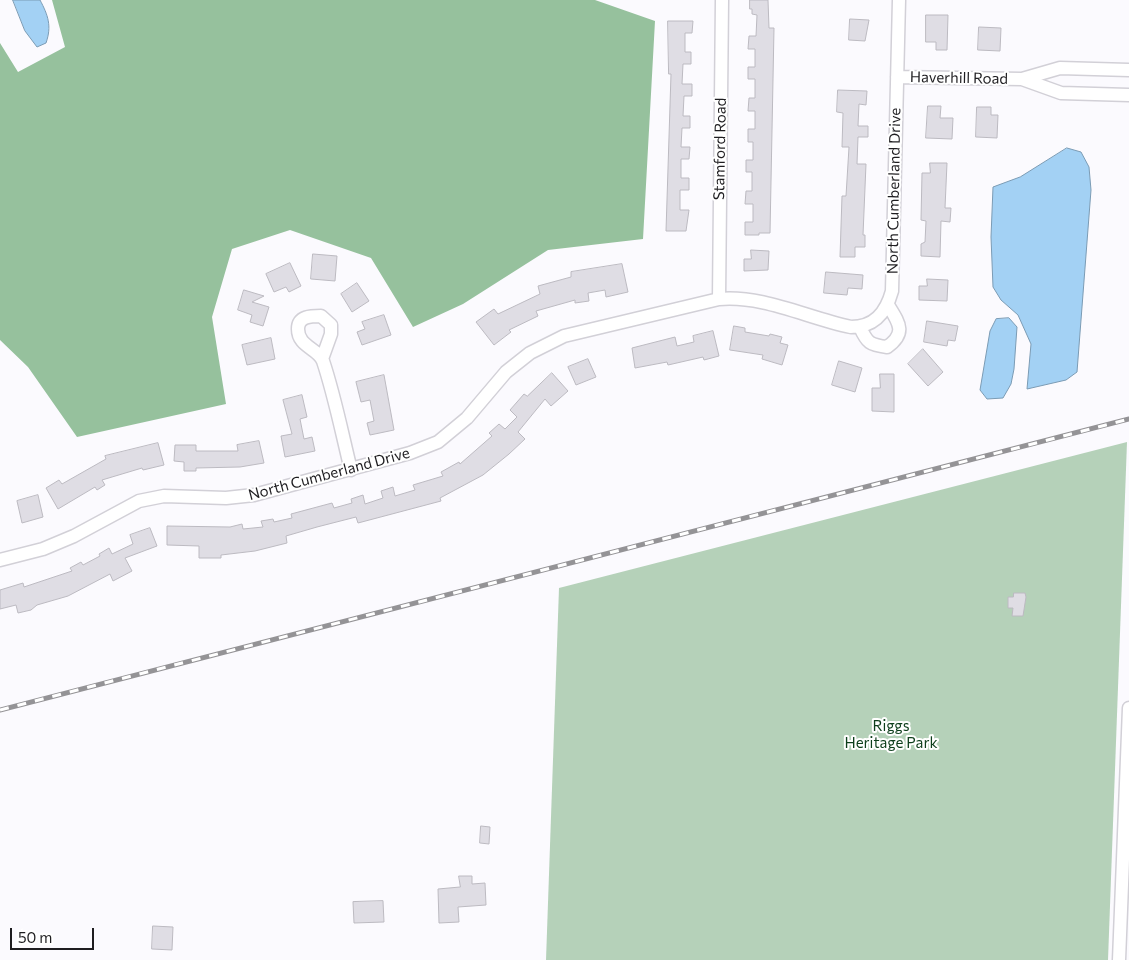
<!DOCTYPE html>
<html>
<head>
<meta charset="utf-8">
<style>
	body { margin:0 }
	#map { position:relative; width:1129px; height:960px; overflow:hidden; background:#fbfafe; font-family:Commissioner,sans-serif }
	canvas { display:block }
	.scale { position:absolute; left:10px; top:928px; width:84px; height:22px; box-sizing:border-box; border:2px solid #1e1d20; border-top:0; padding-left:6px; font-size:15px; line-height:18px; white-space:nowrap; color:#1e1d20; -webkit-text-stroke:4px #fff; paint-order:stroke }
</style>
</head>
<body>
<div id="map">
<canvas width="1129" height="960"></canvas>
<div class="scale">50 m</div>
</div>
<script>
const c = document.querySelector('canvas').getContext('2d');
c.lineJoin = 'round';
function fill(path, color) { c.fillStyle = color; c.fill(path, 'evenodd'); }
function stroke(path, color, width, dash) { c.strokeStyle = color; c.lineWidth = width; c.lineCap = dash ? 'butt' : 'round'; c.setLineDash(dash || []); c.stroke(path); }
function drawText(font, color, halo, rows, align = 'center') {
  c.font = font + ' Commissioner,sans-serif'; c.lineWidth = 4; c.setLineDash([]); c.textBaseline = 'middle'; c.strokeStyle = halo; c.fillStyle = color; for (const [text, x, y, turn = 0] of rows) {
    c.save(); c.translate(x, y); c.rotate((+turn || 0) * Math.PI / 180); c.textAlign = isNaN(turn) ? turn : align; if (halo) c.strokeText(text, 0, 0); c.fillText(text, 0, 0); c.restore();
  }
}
const green = new Path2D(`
	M1127,442L1108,960H546L559,588Z`);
const forest = new Path2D(`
	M52,0H595L655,21L643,239L548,250L463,304L413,327L371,258L290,230L232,249L212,317L226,404L77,437L28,367L0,340V43L18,72L65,47Z`);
const water = new Path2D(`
	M13,0H40C48,15 52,26 46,43L37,47L25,31Z
	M1067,148L1081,152L1089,167L1091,190L1077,372L1066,380L1027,389L1031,344L1018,315L1001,300L993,287L991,237L993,187L1020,177Z
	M1009,318L1017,327L1014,369L1011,384L1003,398L987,399L980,390L990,331L996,319Z`);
const building = new Path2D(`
	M750,0H768L769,28H774L770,233H759V235H745V222H753V204H745L746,191H752V172H746V160H753V142H748V129H755V111H748L749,98H755V79H748V67H755V49H748L749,36H756L757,15L752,14V9H750Z
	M926,15H948L947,50H936V42H926Z
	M850,19L869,20L865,41L849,40Z
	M668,21H693L692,33H685V52H691V64H683L682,84H692V96H684L683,116H690V128H682L681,147H690L689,159H681V178H689V190H680V210H689L686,231H666L671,74H669Z
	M979,27L1001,28L1000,51L978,50Z
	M838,90L867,91L866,105L859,104L858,126H868V137H858L857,164H866L863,235H865V247H855V257H840L842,196H846L849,147H842L843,113L837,112Z
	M928,106H941L940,118H953L952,139L926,138Z
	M977,107H991V115H998L997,138L976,137Z
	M930,163H947L945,208H951L950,222L941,221L940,257L921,256V244L925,242L926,221L921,220L922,173H930Z
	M751,250L769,251L768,270L744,271V259H751Z
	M313,254L337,256L335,281L311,279Z
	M290,263L301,286L289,292L286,287L274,292L266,274Z
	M622,264L628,292L606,297L605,290L588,293L589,301L575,303V300L536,311L538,316L509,330L511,332L494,345L476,322L494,309L498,314L540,294L538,286L571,277V272Z
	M826,272L863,275L862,289L848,288L847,295L824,293Z
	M927,279L948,280L947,301L919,300V286H927Z
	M357,283L369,301L352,312L341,294Z
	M244,290L264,296L252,302L269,307L263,326L250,322L252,315L238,310Z
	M384,315L391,335L362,345L357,332L365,329L362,322Z
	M927,321L958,326L955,341L948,340L947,346L924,342Z
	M734,326L745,328V332L769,336L770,334L782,337L780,343L788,345L782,365L762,359L763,355L730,350Z
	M713,331L719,356L704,360L703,357L668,365L667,362L635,368L632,348L675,337L677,346L694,342L693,336Z
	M271,338L275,359L247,365L242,345Z
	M923,349L943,372L928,386L908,364Z
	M588,359L596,377L576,385L568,367Z
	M839,361L862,368L855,392L832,385Z
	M552,373L568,391L551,406L545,399L518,432L525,439L509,454L483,475L440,498L441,501L358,523L356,517L317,527L286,536L287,543L255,551L221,555V558H199V546L167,545V526L230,527L242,524L243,529L263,527L261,521L273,519L274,522L292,518L291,514L332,503L334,508L352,503L351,499L363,495L365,504L383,498L381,491L393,487L395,496L415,490L413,485L443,476L441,472L459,462L460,464L492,436L489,433L499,424L505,429L517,417L510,410L524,394L527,396Z
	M880,374H894V412L872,411V388H880Z
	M384,375L394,430L370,435L367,423L374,421L370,400L361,402L356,382Z
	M302,395L307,417L300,419L304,439L312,437L315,451L285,457L281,436L292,434L283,400Z
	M259,441L264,463L240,467L196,468V471H184V462L174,461L175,445H196V451H238L237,445Z
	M158,443L164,465L143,470L142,468L102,480L105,485L97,490L95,487L58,509L46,488L59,480L62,484L106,459L105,456Z
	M38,495L43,517L22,523L17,501Z
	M150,528L157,546L125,558L132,571L113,581L110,574L68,596L37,605L31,610L18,613L16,605L0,609V590L23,583L24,587L72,571L70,568L81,562L83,565L100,556L99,554L109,548L112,554L133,544L130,535Z
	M1014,593H1025L1026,597L1023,616H1012L1013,608H1008V597H1013Z
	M481,826L490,827L489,844L480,843Z
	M459,876H472V884L485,883L486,905L458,907L459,922L439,923L438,889L460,887Z
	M383,901L384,922L354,923L353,902Z
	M153,926L173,927L172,950L152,949Z`);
const minor = new Path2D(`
	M897,77L1022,79L1060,68L1129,70
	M1022,79L1061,93L1129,95
	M719,299L722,0
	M860,327C867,343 870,345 887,347C907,333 899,323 888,305
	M322,359L331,334V325L321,316C311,316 298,316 298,329C298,347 318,348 323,361C335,397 342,434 351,470
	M0,560L43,549L74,536L139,501L164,496L226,498L254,495L410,453L438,442L467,418L506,372L530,353L564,336L719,299C764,295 807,318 851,327C874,327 886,313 892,291L899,0
	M1119,960L1129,708`);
const rail = new Path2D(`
	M0,710L1129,419`);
const streetNames = [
	["Haverhill Road",959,78,1],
	["Stamford Road",720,149,-89],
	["North Cumberland Drive",894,191,-89],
	["North Cumberland Drive",329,474,-15]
];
const parkNames = [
	["Riggs",891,726],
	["Heritage Park",891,743]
];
fill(green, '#b5d1b9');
fill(forest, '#96c19d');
fill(water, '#a3d1f4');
stroke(water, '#7b9bb4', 1);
fill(building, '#dfdde4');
stroke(building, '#bcbac1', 1);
stroke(minor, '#d2d0d7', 15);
stroke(minor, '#fff', 12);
stroke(rail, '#949396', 5);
stroke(rail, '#fff', 3, [9]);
drawText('15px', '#1e1d20', '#fff', streetNames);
drawText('15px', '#0d3e1b', '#fff', parkNames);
</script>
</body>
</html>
